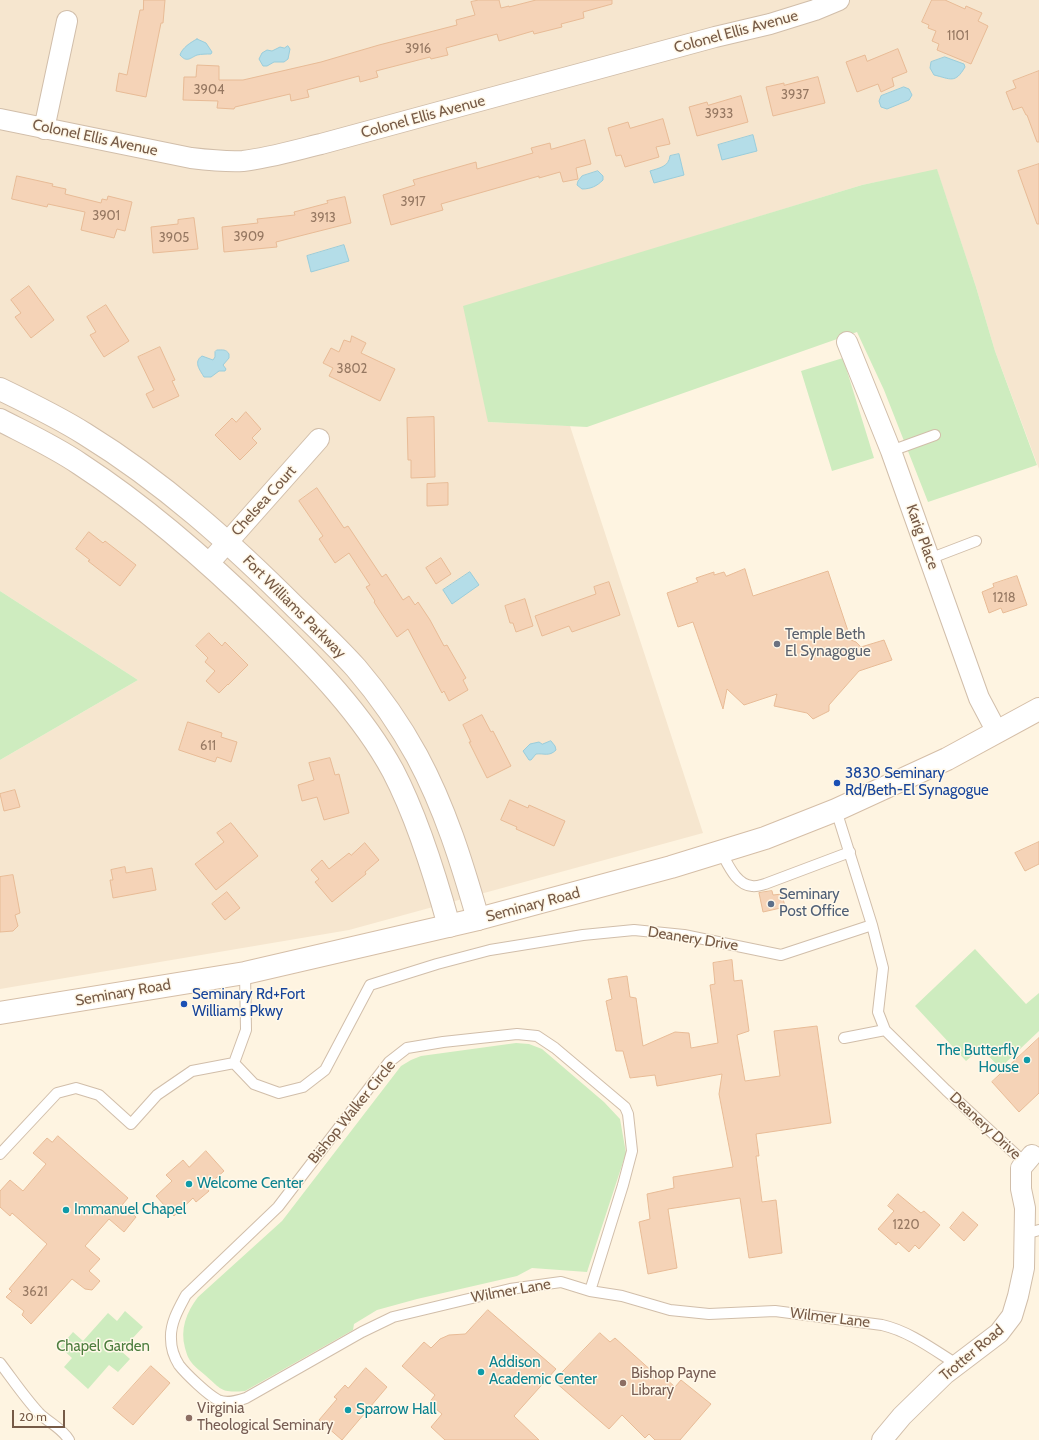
<!DOCTYPE html>
<html>
<head>
<meta charset="utf-8">
<style>
	body { margin:0 }
	#map { position:relative; width:1039px; height:1440px; overflow:hidden; background:#fef4e1; font-family:Cabin,sans-serif }
	canvas { display:block }
	.scale { position:absolute; left:12px; top:1410px; width:53px; height:18px; box-sizing:border-box; border:2px solid #765a46; border-top:0; padding-left:5px; font-size:12px; line-height:14px; white-space:nowrap; color:#765a46; -webkit-text-stroke:3px #fff8e9; paint-order:stroke }
</style>
</head>
<body>
<div id="map">
<canvas width="1039" height="1440"></canvas>
<div class="scale">20 m</div>
</div>
<script>
const c = document.querySelector('canvas').getContext('2d');
c.lineJoin = 'round';
function fill(path, color) { c.fillStyle = color; c.fill(path, 'evenodd'); }
function stroke(path, color, width, dash) { c.strokeStyle = color; c.lineWidth = width; c.lineCap = dash ? 'butt' : 'round'; c.setLineDash(dash || []); c.stroke(path); }
function drawText(font, color, halo, rows, align = 'center') {
  c.font = font + ' Cabin,sans-serif'; c.lineWidth = 3; c.setLineDash([]); c.textBaseline = 'middle'; c.strokeStyle = halo; c.fillStyle = color; for (const [text, x, y, turn = 0] of rows) {
    c.save(); c.translate(x, y); c.rotate((+turn || 0) * Math.PI / 180); c.textAlign = isNaN(turn) ? turn : align; if (halo) c.strokeText(text, 0, 0); c.fillText(text, 0, 0); c.restore();
  }
}
const residential = new Path2D(`
	M0,0H1039V469L995,351L976,287L937,170L862,185L656,248L488,422L570,426L703,833L349,930L0,989V760L138,680L0,591Z`);
const green = new Path2D(`
	M937,169L976,287L995,351L1037,465L928,502L884,390L857,332L587,427L488,422L463,306L862,185Z
	M843,358L874,458L832,471L801,371Z
	M0,591L138,680L0,760Z
	M975,949L1026,1004L1039,993V1031L1000,1068L981,1048L966,1061L915,1006Z
	M516,1043L529,1044L542,1049L604,1102L620,1119L626,1153L587,1272L532,1268L517,1276L417,1299L377,1310L354,1324L353,1330L245,1391C221,1393 222,1390 205,1375C199,1370 191,1364 188,1357C187,1355 186,1351 185,1348C180,1329 186,1313 198,1297L282,1221L401,1066L411,1060L421,1056Z
	M125,1311L143,1327L121,1351L130,1359L118,1372L109,1365L88,1389L64,1367L72,1358L60,1347L73,1332L83,1341L108,1313L117,1321Z`);
const water = new Path2D(`
	M197,39L206,43L212,52L211,54C206,54 202,54 197,55C190,58 187,63 180,55C182,48 191,42 197,39Z
	M288,46L290,49L288,59L284,62H274L267,66H263L259,59L262,53L267,50L272,51L280,47L284,48Z
	M945,57L964,64L965,67C955,84 951,79 934,75L930,68L931,62Z
	M904,87L909,89L912,95L909,100L887,109L881,107L879,101L881,96Z
	M753,135L757,151L722,160L718,145Z
	M679,154L684,175L654,183L650,171C659,168 669,167 670,156Z
	M598,171L603,176V180C597,186 591,189 582,189L577,185L578,181L582,176Z
	M344,245L349,261L311,272L307,256Z
	M217,350C223,350 226,349 229,354V358L223,365L226,369L225,371H219L211,377H204C200,370 193,362 202,356L213,360L215,357V352Z
	M470,572L479,585L452,604L443,590Z
	M551,741L555,746L556,750C549,757 544,753 536,754L531,760H529L523,751L530,744L539,742L542,744Z`);
const building = new Path2D(`
	M144,0H165L163,23H161L146,97L116,91L119,73L127,75L140,10H143Z
	M479,0H499L501,8L509,6V7L536,0H612V4L583,12L584,18L561,24L562,27L534,34L533,31L499,41L497,34L446,48L448,55L431,59L430,57L376,71L378,77L360,82L359,76L307,90L309,97L291,101L290,94L235,107L234,109L217,108L218,101L183,100L184,77H196L197,65L219,66V80H243L321,62L379,45L457,25L456,20L475,15L471,2Z
	M932,0H945L965,9L966,6L982,13L978,21L988,26L971,64L937,50L939,44L932,41L936,31L928,28L929,25L922,22Z
	M898,49L907,72L892,78L894,86L881,92L878,84L857,92L846,62L865,55L867,61Z
	M1039,71V142H1037L1027,115H1026L1022,107L1013,110L1006,92L1016,88L1013,81Z
	M818,77L825,103L773,116L766,87L784,83V85Z
	M741,96L748,122L697,136L689,107L707,102L708,105Z
	M663,119L670,144L656,147L659,157L625,167L621,155L616,156L608,128L628,122L630,128Z
	M585,140L591,164L576,168L578,179L563,182L560,172L539,178V176L441,204L443,210L391,225L383,195L415,185L413,180L476,162L477,169L533,153L531,148L550,143L551,149Z
	M1039,164V224H1037L1018,171Z
	M17,176L53,184L52,186L66,189L65,194L101,203L102,199L107,200L108,196L132,202L125,231L117,229L114,238L81,230L85,212L48,204L47,207L12,199Z
	M345,197L351,223L276,242L277,247L224,252L222,227L258,223L257,219L295,215L294,212L328,203L327,201Z
	M194,218L198,249L153,253L151,227L178,224V220Z
	M29,286L54,320L31,338L15,317L21,313L11,300Z
	M106,305L129,341L104,357L90,335L96,332L87,317Z
	M352,336L366,343L361,353L395,369L380,401L329,376L333,368L323,363L331,348L339,352L344,340L350,342Z
	M160,347L175,380L172,381L179,396L153,408L146,394L154,390L138,357Z
	M246,412L261,429L252,438L257,443L240,460L215,435L232,418L236,422Z
	M434,417L435,477L411,478V460H408L407,418Z
	M448,483V505L427,506V484Z
	M317,488L344,528L348,526L382,577L386,574L403,600L409,596L415,605L418,602L430,620L444,646L447,645L466,678L463,680L468,690L449,701L444,691L442,693L408,629L397,637L374,602L375,601L366,587L370,585L349,553L335,563L319,539L323,536L299,501Z
	M89,532L103,543L105,541L136,565L120,586L88,561L90,560L76,549Z
	M441,558L451,574L436,584L426,568Z
	M745,569L753,596L828,571L851,640L856,642L861,647L884,640L892,660L859,671L829,705V711L813,719L807,713L774,706L777,694L744,705L727,689L723,709L693,622L678,627L667,593L698,582L696,578L714,572V575L724,572L726,576Z
	M1017,576L1027,605L1003,613L1001,608L989,613L982,592L994,587L993,584Z
	M609,582L620,615L572,632L569,626L542,636L535,616L596,594L594,587Z
	M525,599L533,626L516,632L513,623H510L505,606Z
	M209,633L222,646L225,642L248,665L228,685V684L219,693L206,681L215,671L205,662L208,658L196,646Z
	M482,715L491,732L493,731L511,766L487,778L469,742H471L463,725Z
	M188,722L222,733L221,737L237,742L231,762L217,757L215,762L179,750Z
	M330,758L335,775L339,774L349,813L324,820L317,797L302,801L298,785L314,780L309,763Z
	M15,790L20,807L4,811L0,794Z
	M510,800L528,808L529,805L565,821L554,846L516,829L517,827L501,820Z
	M231,823L258,856L216,890L195,864L224,842L217,833Z
	M1039,842V864L1025,871L1015,853Z
	M365,843L379,860L365,872L366,874L332,902L315,882L319,879L311,870L322,860L329,869L349,853L351,855Z
	M125,867L126,873L152,868L156,890L113,898L110,880H113L111,870Z
	M13,875L20,913L15,915L18,926L13,931L0,932V877Z
	M772,891L773,895L782,894L785,907L763,912L759,893Z
	M227,892L240,908L225,920L212,904Z
	M732,960L734,981L742,980L749,1031L737,1035L745,1081L780,1076L774,1031L817,1026L831,1123L756,1134L759,1156H756L762,1202L776,1200L782,1253L749,1258L740,1198L668,1209L677,1268L648,1274L639,1222L650,1219L647,1194L674,1188L673,1177L733,1167L719,1094L722,1074L657,1086L655,1075L630,1078L623,1051H616L606,1001L612,999L608,979L627,976L630,997L636,998L643,1046L675,1032L689,1033L691,1048L718,1043L710,985L715,984L713,963Z
	M1039,1038V1093L1019,1112L992,1082Z
	M58,1136L128,1198L122,1205L136,1217L124,1232L109,1219L85,1246L100,1259L89,1271L100,1281L92,1290L85,1289L72,1279L31,1324L22,1315L24,1311L6,1297L12,1291L9,1289L47,1244L12,1213L10,1216L0,1207V1191L10,1180L23,1191L46,1164L33,1153L47,1138L52,1142Z
	M206,1151L224,1171L206,1187L209,1191L196,1202L193,1198L174,1216L156,1196L172,1181L166,1175L183,1160L189,1167Z
	M898,1194L921,1213L924,1211L940,1225L919,1249L915,1245L909,1252L898,1242L896,1245L878,1229L894,1211L888,1206Z
	M963,1212L978,1225L964,1241L950,1228Z
	M488,1310L556,1369L514,1416L539,1440H445L431,1427L442,1414L429,1403L435,1395L402,1366L424,1342L431,1348L440,1339L449,1335L465,1334Z
	M600,1333L610,1342L615,1338L654,1373L657,1371L675,1387L681,1380L711,1404L680,1440H655L649,1434L645,1438L622,1415L609,1429L554,1381Z
	M151,1366L170,1383L133,1425L113,1408Z
	M366,1368L387,1387L342,1440L319,1420L337,1399L334,1397L345,1385L348,1388Z`);
const service = new Path2D(`
	M891,451L935,435
	M929,559L976,541
	M836,810L872,925
	M721,852C728,864 736,885 752,886C756,887 761,885 765,884L850,852
	M844,1038L885,1030
	M234,1063L246,1030L245,973
	M0,1154L57,1093L76,1088L99,1095L131,1124L157,1095L192,1071L234,1063L254,1084L279,1093L303,1087L325,1070L370,985L437,964L490,950L583,935L634,930L684,935L781,955L872,925L883,968L878,1012L885,1030L946,1090L1025,1163
	M1025,1234L1039,1230
	M590,1291L623,1185L632,1151L628,1114L625,1107L555,1048L537,1036L517,1034L443,1042L407,1048L389,1062L278,1207L186,1295C179,1308 170,1323 171,1339C171,1348 174,1357 179,1365C186,1374 208,1395 218,1400C227,1404 237,1401 246,1398L362,1332L393,1317L510,1289L561,1282L590,1291L622,1296L670,1310L709,1314L775,1311L882,1325C909,1331 934,1350 958,1365
	M0,1363C13,1380 25,1398 39,1413C49,1423 62,1428 69,1440`);
const minor = new Path2D(`
	M0,119L191,158C208,160 226,162 243,161C269,158 296,150 321,144L715,37L770,24L815,10L839,0
	M44,129L67,21
	M847,342L891,451L979,698L997,732
	M209,563L319,439
	M882,1440L902,1416L945,1374L999,1333L1012,1316L1018,1296L1024,1268L1025,1208L1021,1189V1168L1032,1155`);
const tertiary = new Path2D(`
	M0,389C29,403 58,417 85,434C163,482 231,543 296,608C316,627 337,647 356,668C379,695 400,725 417,756C445,808 462,863 478,919
	M0,420C27,434 55,447 80,464C149,509 210,563 268,620C315,666 362,714 393,771C417,817 435,875 449,926`);
const secondary = new Path2D(`
	M0,1013L245,973L478,919L671,867L765,838L836,810L947,759L1039,709`);
const markers = [
	[777,644,4,"#6b7280"],
	[837,783,4,"#1a4fb4"],
	[771,904,4,"#5c6f8a"],
	[184,1004,4,"#1a4fb4"],
	[1027,1060,4,"#0f9aa8"],
	[189,1184,4,"#0f9aa8"],
	[66,1210,4,"#0f9aa8"],
	[481,1372,4,"#0f9aa8"],
	[623,1383,4,"#8d6e63"],
	[348,1410,4,"#0f9aa8"],
	[189,1418,4,"#8d6e63"]
];
const numberNames = [
	["1101",958,36],
	["3916",418,49],
	["3904",209,90],
	["3937",795,95],
	["3933",719,114],
	["3917",413,202],
	["3901",106,216],
	["3913",323,218],
	["3909",249,237],
	["3905",174,238],
	["3802",352,369],
	["1218",1004,598],
	["611",208,746],
	["1220",906,1225],
	["3621",35,1292]
];
const streetNames = [
	["Colonel Ellis Avenue",736,32,-15],
	["Colonel Ellis Avenue",423,117,-15],
	["Colonel Ellis Avenue",95,138,12],
	["Chelsea Court",264,501,-48],
	["Karig Place",922,537,70],
	["Fort Williams Parkway",294,607,45],
	["Seminary Road",533,905,-15],
	["Deanery Drive",693,939,9],
	["Seminary Road",123,993,-10],
	["Bishop Walker Circle",352,1112,-51],
	["Deanery Drive",985,1126,43],
	["Wilmer Lane",511,1291,-10],
	["Wilmer Lane",830,1318,7],
	["Trotter Road",972,1353,-40]
];
const worshipNames = [
	["Temple Beth",785,635],
	["El Synagogue",785,652]
];
const transitNames = [
	["3830 Seminary",845,774],
	["Rd/Beth-El Synagogue",845,791],
	["Seminary Rd+Fort",192,995],
	["Williams Pkwy",192,1012]
];
const serviceNames = [
	["Seminary",779,895],
	["Post Office",779,912]
];
const cultureNames = [
	["The Butterfly",1019,1051,"right"],
	["House",1019,1068,"right"],
	["Welcome Center",197,1184],
	["Immanuel Chapel",74,1210],
	["Addison",489,1363],
	["Academic Center",489,1380],
	["Sparrow Hall",356,1410]
];
const parkNames = [
	["Chapel Garden",103,1347]
];
const educationNames = [
	["Bishop Payne",631,1374],
	["Library",631,1391],
	["Virginia",197,1409],
	["Theological Seminary",197,1426]
];
fill(residential, '#f6e6cf');
fill(green, '#ceecbf');
fill(water, '#b4dde8');
stroke(water, '#9acddb', 1);
fill(building, '#f5d3b7');
stroke(building, '#e8bb96', 1);
stroke(service, '#d1beaa', 12);
stroke(minor, '#d1beaa', 22);
stroke(tertiary, '#d1beaa', 24);
stroke(secondary, '#d5bea7', 24);
stroke(service, '#fff', 10);
stroke(minor, '#fff', 20);
stroke(tertiary, '#fff', 22);
stroke(secondary, '#fff', 22);
for (const [x, y, r, color] of markers) { const dot = new Path2D(); dot.arc(x, y, r, 0, 2 * Math.PI); c.fillStyle = color; c.fill(dot); stroke(dot, '#fff8e9', 1.5); }
drawText('13px', '#967862', null, numberNames);
drawText('15px', '#765a46', '#fff8e9', streetNames);
drawText('15px', '#5b616d', '#fff8e9', worshipNames, 'left');
drawText('15px', '#164399', '#fff8e9', transitNames, 'left');
drawText('15px', '#4e5e75', '#fff8e9', serviceNames, 'left');
drawText('15px', '#0d838f', '#fff8e9', cultureNames, 'left');
drawText('15px', '#4c7d3d', '#fff8e9', parkNames);
drawText('15px', '#785e54', '#fff8e9', educationNames, 'left');
</script>
</body>
</html>
